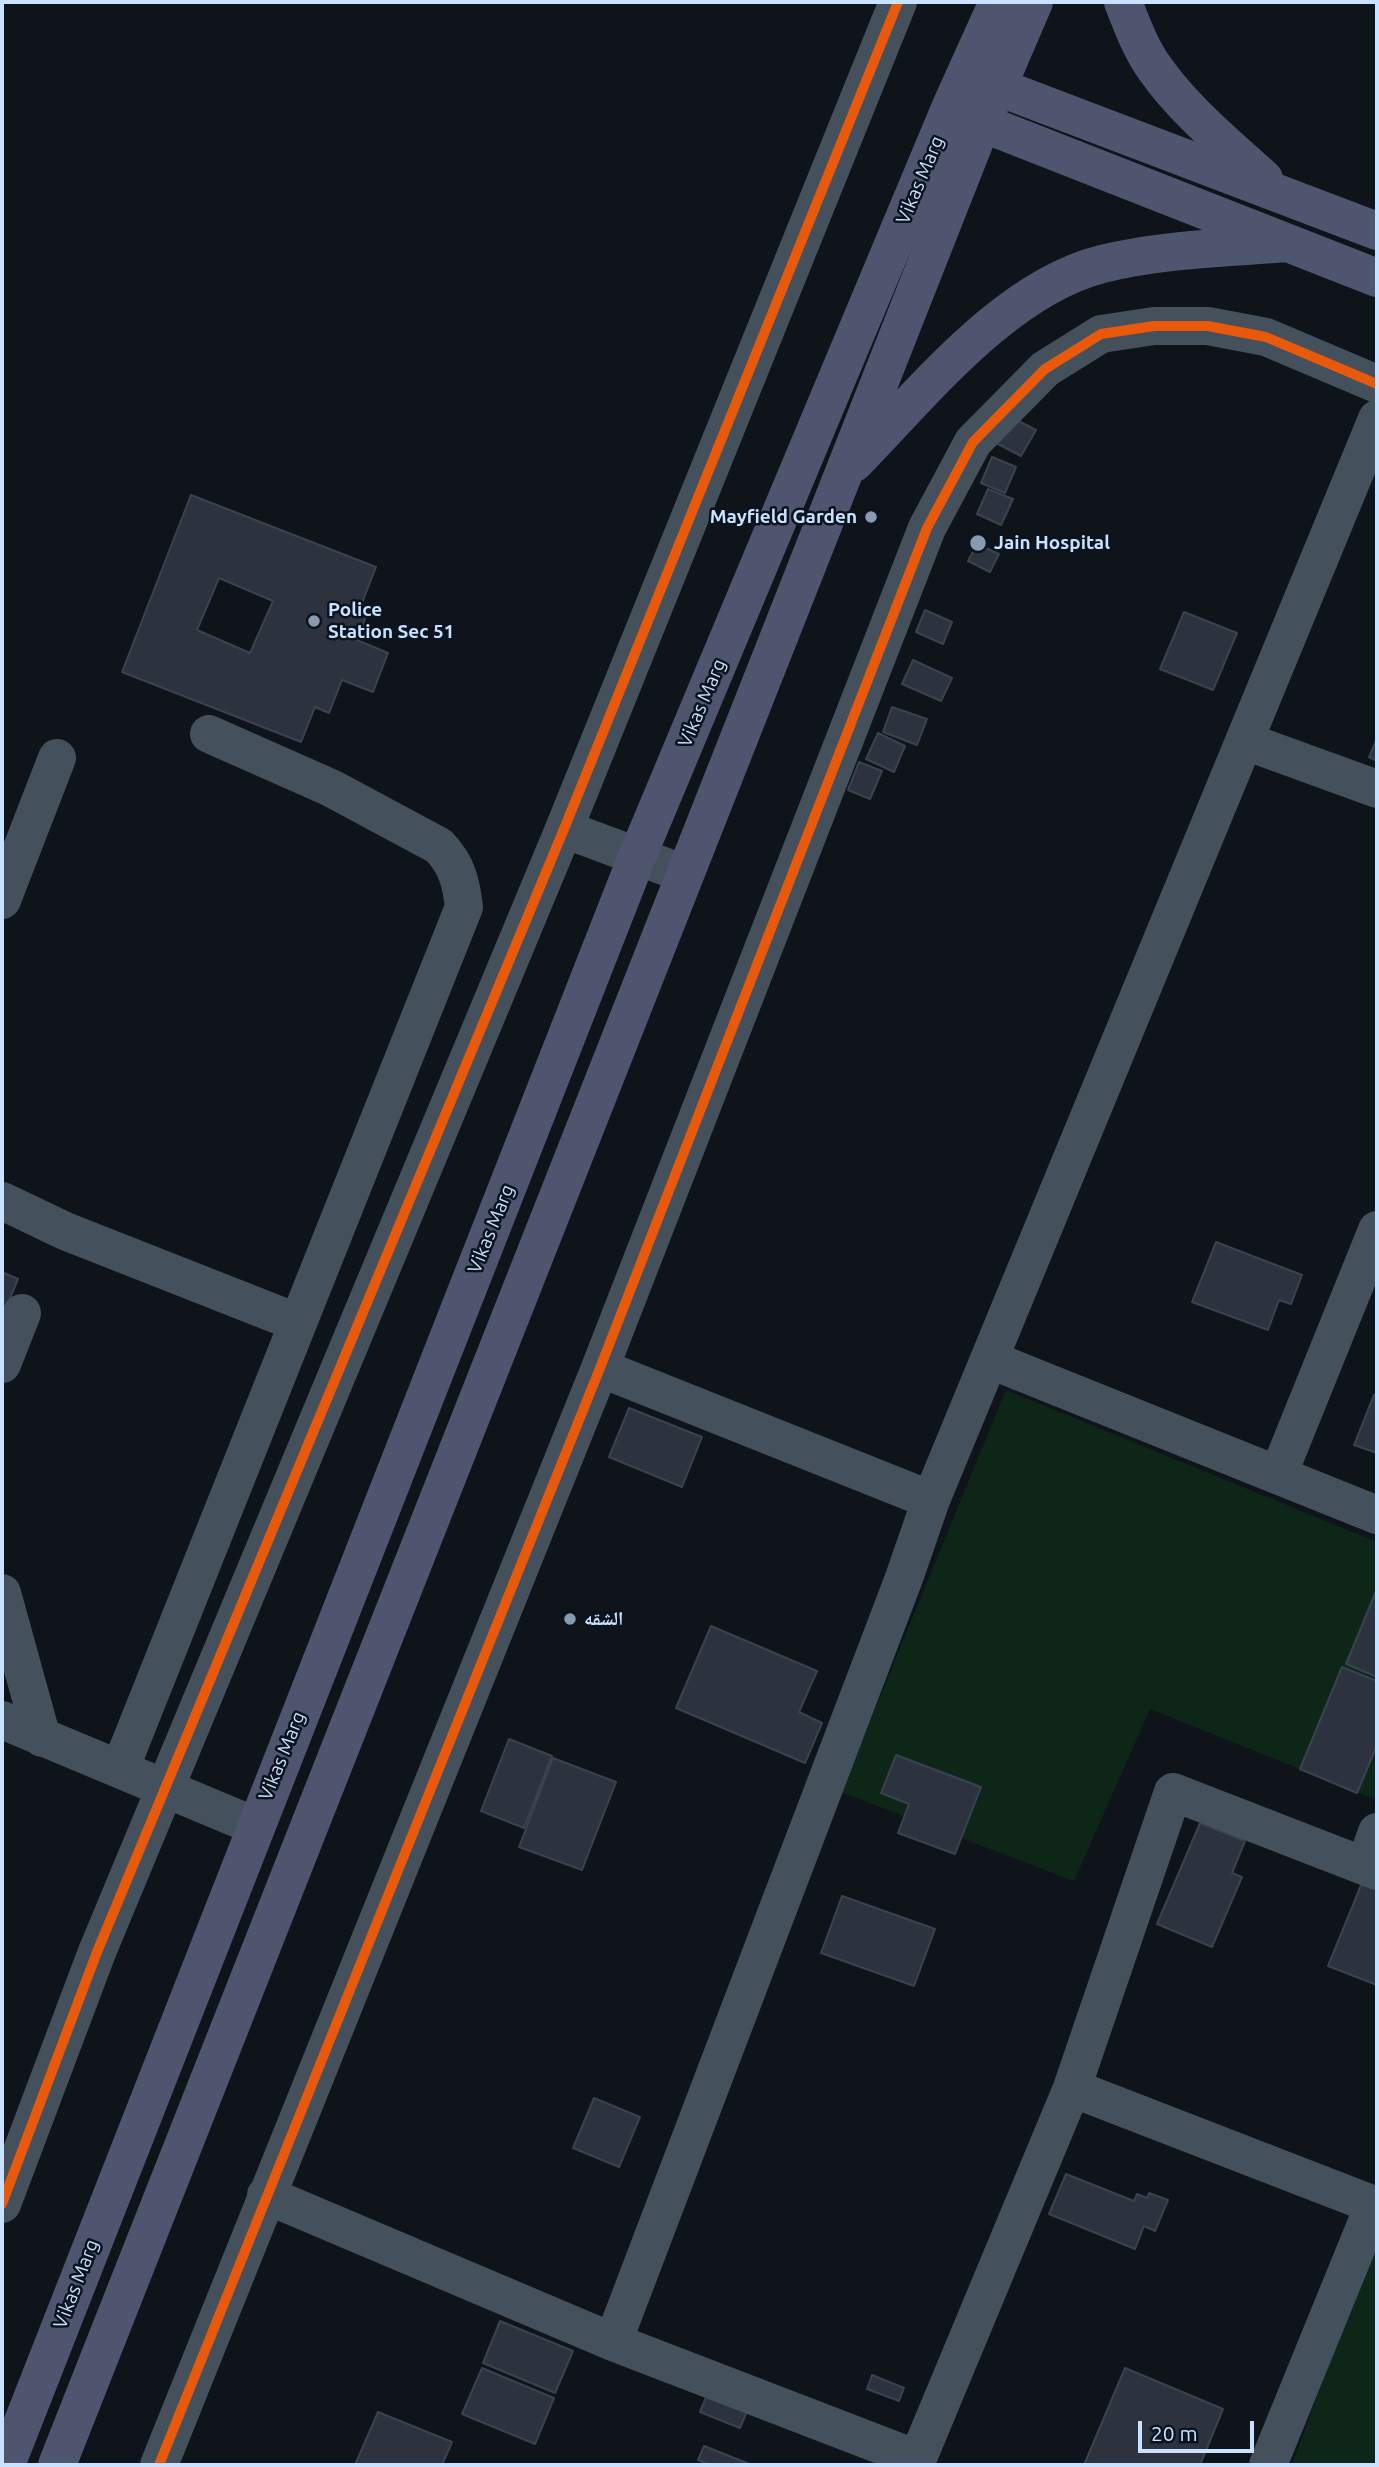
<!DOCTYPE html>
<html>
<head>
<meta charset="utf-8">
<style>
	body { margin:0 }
	#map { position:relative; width:1379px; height:2467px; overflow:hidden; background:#0f141a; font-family:Ubuntu,sans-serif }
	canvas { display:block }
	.frame { position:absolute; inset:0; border:4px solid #c9e2ff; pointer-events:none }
	.scale { position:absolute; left:1138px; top:2421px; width:116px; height:32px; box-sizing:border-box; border:4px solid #c9e2ff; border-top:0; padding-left:9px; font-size:21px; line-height:24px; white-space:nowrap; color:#c9e2ff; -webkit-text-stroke:5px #0b131f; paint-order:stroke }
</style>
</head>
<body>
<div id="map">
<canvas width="1379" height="2467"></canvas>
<div class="frame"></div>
<div class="scale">20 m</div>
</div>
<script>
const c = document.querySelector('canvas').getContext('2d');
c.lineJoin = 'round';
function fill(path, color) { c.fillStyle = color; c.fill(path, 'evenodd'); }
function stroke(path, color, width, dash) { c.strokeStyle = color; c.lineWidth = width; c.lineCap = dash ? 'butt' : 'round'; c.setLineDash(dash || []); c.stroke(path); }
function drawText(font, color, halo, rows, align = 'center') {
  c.font = font + ' Ubuntu,"Noto Naskh Arabic",sans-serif'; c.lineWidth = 5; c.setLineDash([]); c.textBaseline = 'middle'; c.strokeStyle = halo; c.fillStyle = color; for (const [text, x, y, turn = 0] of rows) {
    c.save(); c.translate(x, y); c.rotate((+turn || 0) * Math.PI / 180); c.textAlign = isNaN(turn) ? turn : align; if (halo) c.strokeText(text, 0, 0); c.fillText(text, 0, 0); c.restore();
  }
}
const green = new Path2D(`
	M1006,1390L1377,1542V1800L1150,1709L1074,1881L841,1792Z
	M1377,2233V2465H1292Z`);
const building = new Path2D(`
	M1011,417L1036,430L1021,456L996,443Z
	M992,457L1016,467L1005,493L981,483Z
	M988,489L1013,499L1001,525L977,514Z
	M191,495L376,567L360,608L368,611L357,640L388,653L373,692L342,680L329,713L315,707L301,742L122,672ZM219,578L273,601L250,653L197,630Z
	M977,544L999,554L990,572L968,561Z
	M925,610L952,622L943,644L916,632Z
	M1184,612L1237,633L1213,690L1160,669Z
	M913,660L952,678L941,701L902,684Z
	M892,707L927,719L917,745L883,732Z
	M878,733L905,746L894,772L866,759Z
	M1377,739V761L1369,757Z
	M859,762L882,771L870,799L848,790Z
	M1216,1242L1302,1275L1291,1304L1279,1300L1268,1330L1192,1302Z
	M2,1272L18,1279L2,1318Z
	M1374,1395L1377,1396V1453L1354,1445Z
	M629,1408L702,1437L682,1487L609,1457Z
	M1377,1589V1677L1346,1664Z
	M711,1626L817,1671L799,1712L822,1723L805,1763L676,1708Z
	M1342,1667L1377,1681V1745L1357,1793L1300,1769Z
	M509,1739L552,1756L524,1828L481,1811Z
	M896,1755L981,1787L955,1854L898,1833L909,1804L881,1793Z
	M553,1758L616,1782L582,1870L519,1847Z
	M1200,1823L1245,1841L1232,1873L1242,1877L1212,1947L1157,1924Z
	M1364,1878L1377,1884V1985L1328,1966Z
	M842,1896L935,1929L914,1986L821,1953Z
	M594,2098L640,2117L619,2167L573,2148Z
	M1066,2174L1134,2201L1137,2194L1147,2198L1149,2193L1168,2200L1155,2231L1144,2226L1135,2249L1049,2214Z
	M500,2321L573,2351L555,2393L483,2363Z
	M482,2368L554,2398L535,2444L462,2414Z
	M1125,2368L1223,2409L1200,2465H1084Z
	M872,2375L904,2388L899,2401L867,2389Z
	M711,2385L751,2402L740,2428L700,2412Z
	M378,2412L452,2442L442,2465H355Z
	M704,2446L752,2465H711L698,2460Z`);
const minor = new Path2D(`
	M1245,741L1377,789
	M564,829L685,874
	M2,900L57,758
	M2,1201L65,1231L296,1322
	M991,1360L1377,1515
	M2,1364L22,1313
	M600,1368L931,1500
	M1278,1475L1377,1230
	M2,1593L42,1738
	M2,1720L255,1826
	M120,1769L464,907C461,882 457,865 439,846L331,788L209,734
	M1365,1866L1377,1832
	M1072,2088L1377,2206
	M266,2195L613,2342L917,2459
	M2,2204L97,1952L564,829L898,2
	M613,2342L904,1578L931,1500L1377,419
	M159,2465L600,1368L927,528L973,442L1045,369L1101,334L1154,326H1208L1266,337L1377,384
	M915,2465L1072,2088L1173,1792L1377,1871
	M1268,2465L1374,2205`);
const major = new Path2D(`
	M1123,2C1132,25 1141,50 1156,70C1185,111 1227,145 1264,179
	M974,81L998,87L1377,231
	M960,111L982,123L1377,278
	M854,463C923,393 1004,289 1102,264C1162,249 1226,248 1288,243
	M6,2465L637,857L951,106L998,2
	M57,2465L982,123L1034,2`);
const cycleway = new Path2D(`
	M2,2204L97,1952L564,829L898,2
	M159,2465L600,1368L927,528L973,442L1045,369L1101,334L1154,326H1208L1266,337L1377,384`);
const markers = [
	[871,517,7,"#889aaf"],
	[978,543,9,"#889aaf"],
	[314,621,7,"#889aaf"],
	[570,1619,7,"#889aaf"]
];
const streetNames = [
	["Vikas Marg",920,180,-67],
	["Vikas Marg",702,703,-67],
	["Vikas Marg",491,1229,-68],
	["Vikas Marg",282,1756,-68],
	["Vikas Marg",76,2284,-69]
];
const poiNames = [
	["Mayfield Garden",857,517,"right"],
	["Jain Hospital",994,543],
	["Police",328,610],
	["Station Sec 51",328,632],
	["الشقه",584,1619]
];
fill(green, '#0e2618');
fill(building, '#2c333e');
stroke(building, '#394350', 2);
stroke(minor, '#44505b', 38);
stroke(major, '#4f556e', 38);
stroke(cycleway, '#e8590c', 10);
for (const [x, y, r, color] of markers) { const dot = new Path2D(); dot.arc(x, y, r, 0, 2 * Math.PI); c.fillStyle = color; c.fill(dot); stroke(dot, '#0b131f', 2.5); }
drawText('19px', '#c9e2ff', '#0b131f', streetNames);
drawText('bold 19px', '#c9e2ff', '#0b131f', poiNames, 'left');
</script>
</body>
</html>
